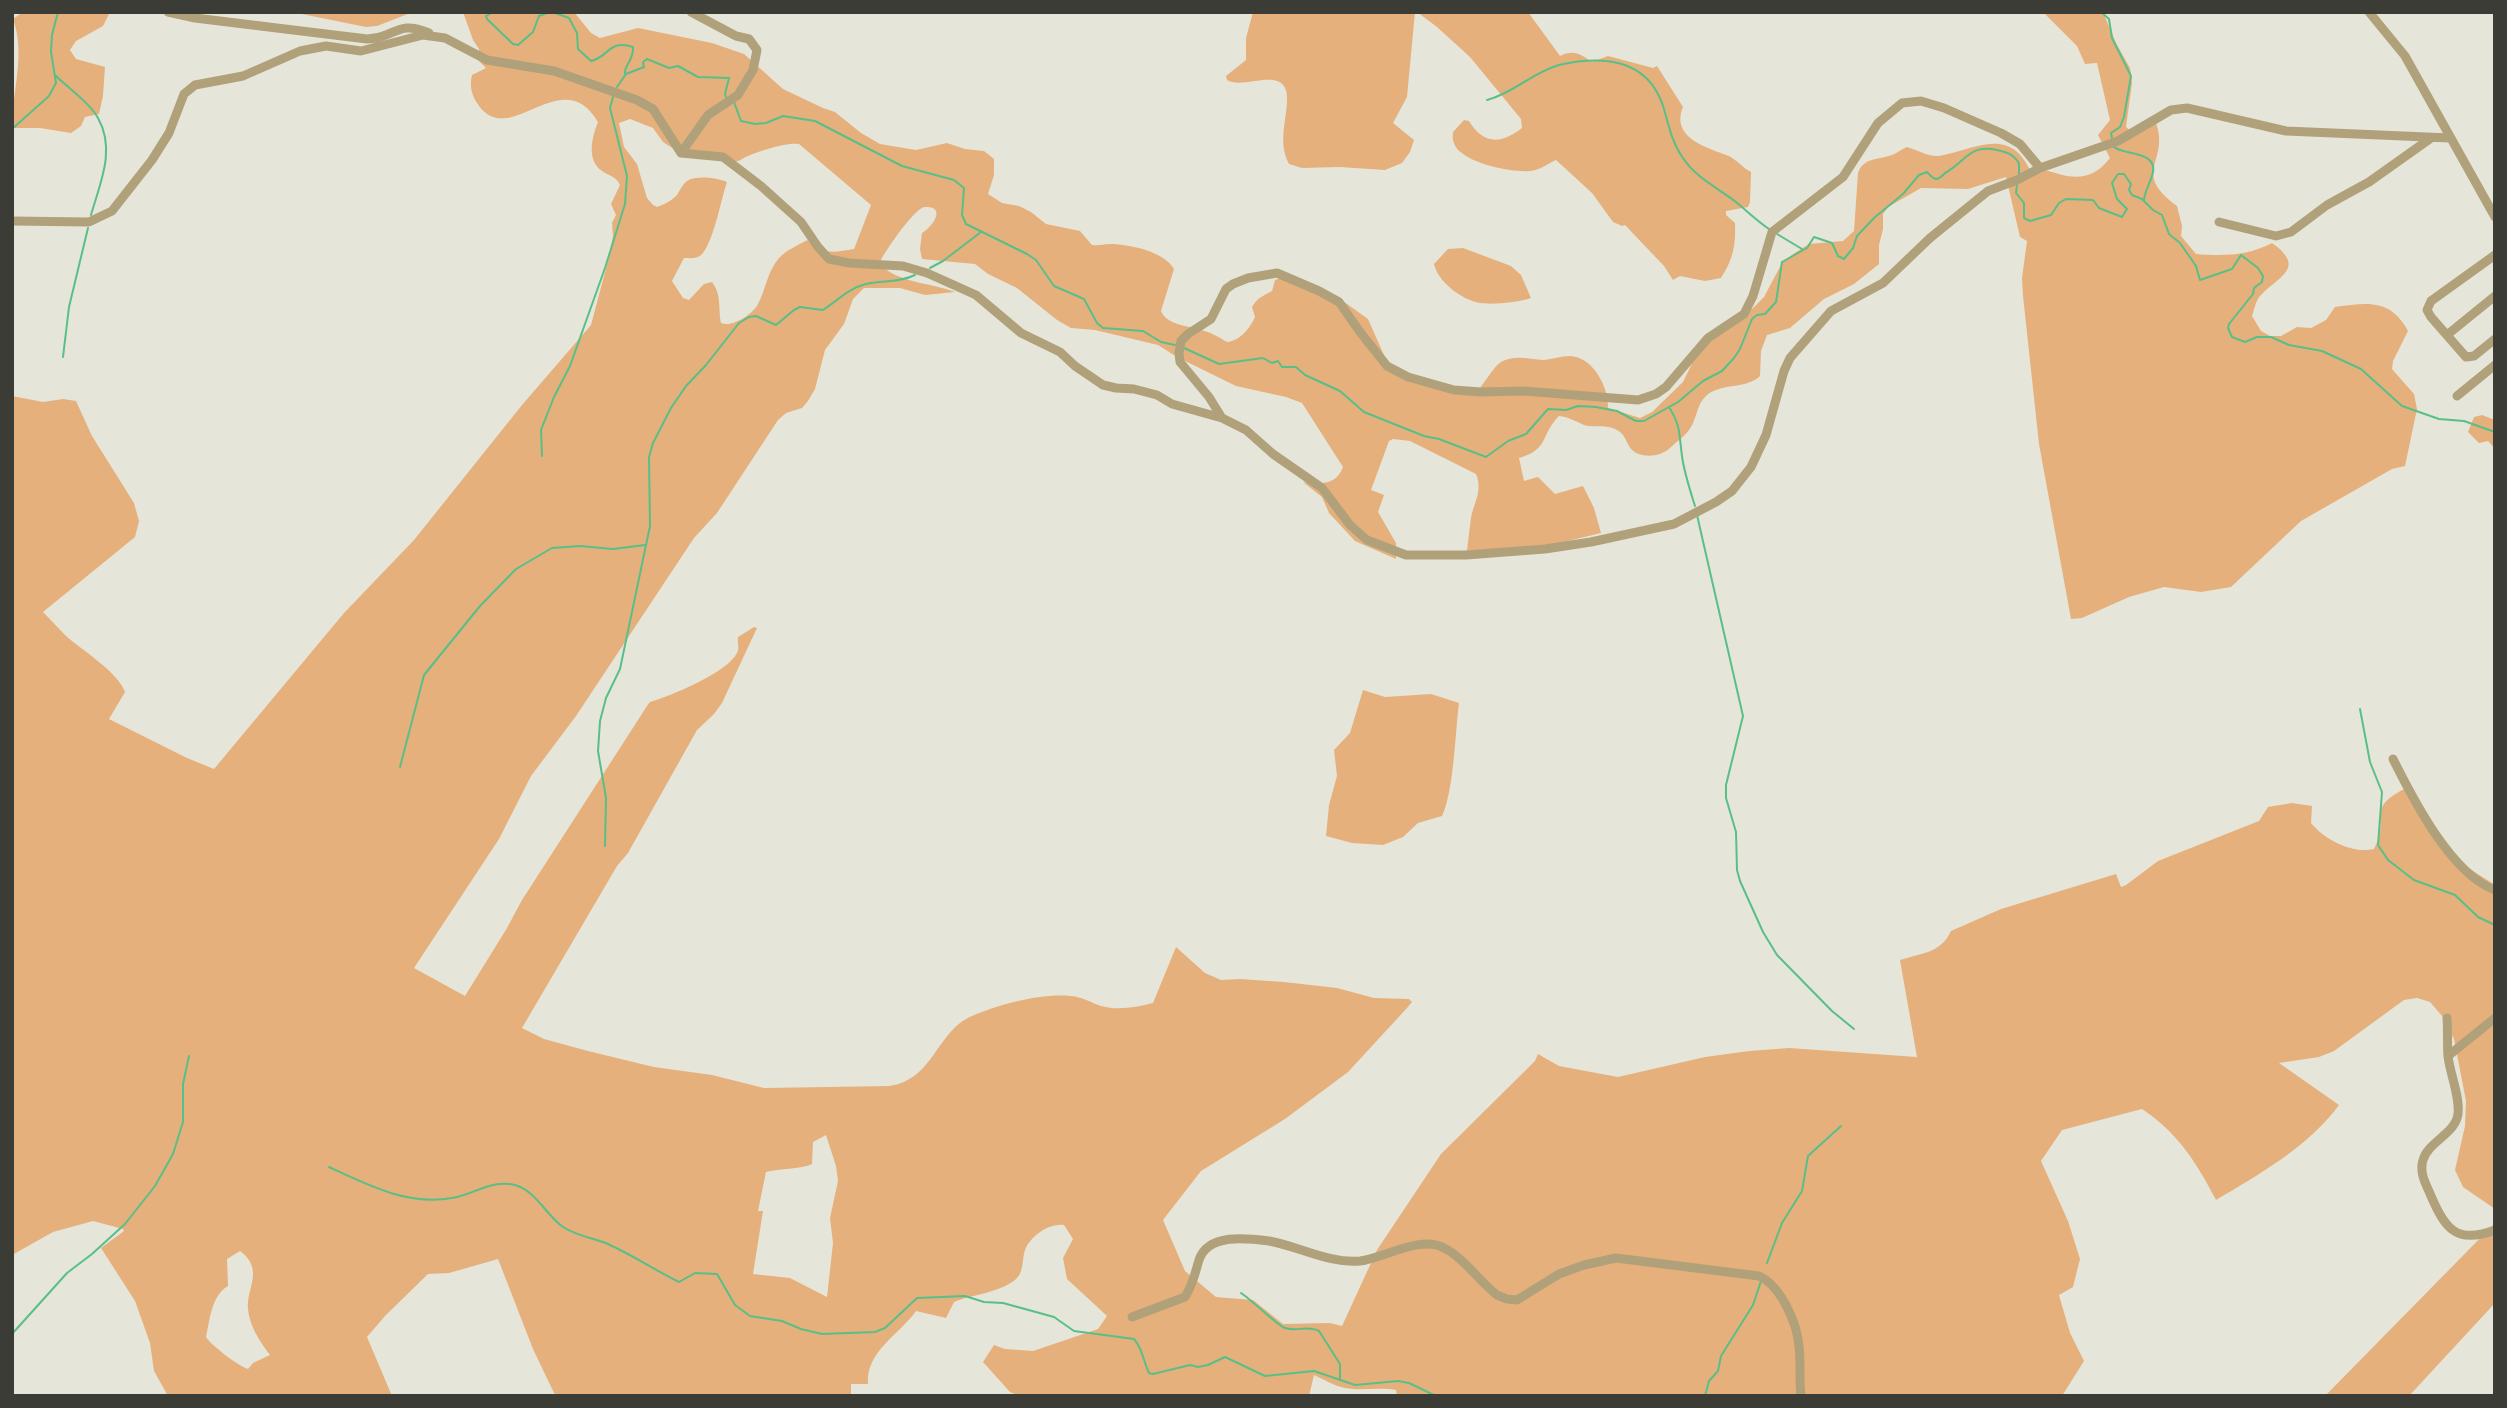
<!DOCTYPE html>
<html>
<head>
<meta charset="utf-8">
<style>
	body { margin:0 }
	#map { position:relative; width:2507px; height:1408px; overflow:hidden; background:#e5e6d9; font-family:Poppins,sans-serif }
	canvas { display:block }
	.frame { position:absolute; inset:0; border:14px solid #3c3c37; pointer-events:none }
</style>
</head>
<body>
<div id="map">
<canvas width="2507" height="1408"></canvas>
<div class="frame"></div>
</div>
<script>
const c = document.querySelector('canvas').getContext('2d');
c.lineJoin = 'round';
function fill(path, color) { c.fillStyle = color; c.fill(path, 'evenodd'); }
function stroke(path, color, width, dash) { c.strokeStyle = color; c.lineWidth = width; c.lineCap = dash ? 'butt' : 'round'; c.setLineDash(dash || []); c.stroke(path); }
const green = new Path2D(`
	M23,12H110L103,26L76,41L70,50L76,59L105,67L103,96L99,114L85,117L81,126L71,133L40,128H12C12,91 26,55 13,19Z
	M292,12H413L377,26L366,27Z
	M463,12H574L591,33L600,38L638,28L712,43L744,54L783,89L823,108L835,112L861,133L880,144L916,150L947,143L965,149L984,151L994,159V175L988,194L1002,203L1019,206L1031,212L1046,224L1080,231L1092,245C1098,246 1103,244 1109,244C1128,244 1164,251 1174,269L1161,311C1168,326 1187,325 1201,330C1210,332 1219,337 1227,342C1240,341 1250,328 1255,317L1252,307C1257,298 1263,296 1272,291L1275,280L1281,278L1343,301L1368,319L1387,362L1399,375L1477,391C1485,383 1493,367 1501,362C1515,354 1530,360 1544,360C1555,359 1566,354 1576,357C1596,362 1609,390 1608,408L1640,418L1652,412L1683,382L1704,339L1718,326L1752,309L1764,297L1782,263L1793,254L1809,244L1843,241L1854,231L1858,173C1864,157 1878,160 1892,155C1897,153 1902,149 1907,147C1917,150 1929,157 1939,156C1973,150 2009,125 2030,170L2035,167C2066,176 2087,187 2110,158L2098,135L2110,120L2097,63L2085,64L2077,46L2043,12H2103L2116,43L2130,68L2132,83L2126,127L2131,131L2156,123C2170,163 2130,171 2177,206L2182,226L2181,236L2196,254C2224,256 2247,256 2272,243C2310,270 2273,278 2258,299C2255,304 2254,310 2252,316L2261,331L2270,336H2281L2297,327L2311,328L2326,320L2335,307C2367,303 2390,298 2408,331L2393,361L2392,369L2414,394L2417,409L2405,466L2392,469L2301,521L2231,587L2201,592L2164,587L2129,597L2082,618L2071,619L2039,444L2023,296L2022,278L2027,241L2020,237L2006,177L1968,189L1921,188L1888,207L1883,214V229L1879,245V264L1854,284L1824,299L1790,328L1767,335L1761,351L1760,376C1746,390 1721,382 1706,396C1696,405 1697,420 1689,430C1685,436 1676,442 1670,448C1661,457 1640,459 1631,449C1625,441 1626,434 1615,429C1604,424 1593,428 1584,425C1575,421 1569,417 1559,416C1540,435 1550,449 1519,458L1524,481L1538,477L1555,494L1583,486L1594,508L1601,533L1531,550L1466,558C1468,545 1469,531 1471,518C1474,502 1483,491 1476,474L1410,441L1393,439L1389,441L1371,490L1384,495L1378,512L1396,543V559L1355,541L1329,513L1322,497L1303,482C1320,484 1336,486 1343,467L1302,403L1286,397L1236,386L1177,357L1158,345L1095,330L1071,328L1057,320L1017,288L988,274L975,264L922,259L920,249L922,233C934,226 946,206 925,207C915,207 883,254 879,264C901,284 929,282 955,292L925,295L900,288H864L853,299L844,324L825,350L815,389L808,401L802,408L786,413L778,420L717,513L694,538L576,716L531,776L499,839L414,968L465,996L507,928L522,900L647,706L650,702C670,696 727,673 737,653C740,648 737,642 738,637L754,627L757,628L722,703L714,714L697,730L628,853L617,866L522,1028L544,1039L588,1051L654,1067L712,1075L764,1088L889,1086C934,1080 936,1031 972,1016C1000,1004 1041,993 1071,996C1082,997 1090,1002 1101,1006C1119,1011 1136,1007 1153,1003L1176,947L1205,973L1221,980L1240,979L1284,982L1337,988L1374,998L1409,999L1412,1002L1407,1008L1348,1072L1285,1119L1201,1171L1163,1220L1185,1271L1216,1297L1253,1300L1283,1324L1330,1323L1342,1326L1377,1250L1441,1154L1535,1061L1538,1054L1559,1066L1618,1077L1705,1057L1749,1051L1789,1048L1917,1057L1900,960C1922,953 1941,953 1951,931L2001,909L2116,874L2121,887L2126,885L2158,861L2259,821L2268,807L2292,803L2312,806L2311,823C2325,840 2352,854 2374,849C2392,817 2363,811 2404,789L2459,862L2495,885V1209L2463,1187L2455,1170L2465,1126L2466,1101L2454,1039L2442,1016L2430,1002L2417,998L2404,1000L2334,1051L2319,1057L2279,1063L2339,1105C2309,1146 2260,1174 2216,1200C2197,1163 2177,1132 2142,1109L2062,1130L2041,1161L2068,1221L2080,1259L2073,1287L2059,1295L2070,1333L2084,1361L2062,1396H1397L1396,1390C1378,1387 1362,1391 1345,1388C1334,1386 1323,1379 1314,1375L1309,1396H1020L1010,1392L983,1362L994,1345L1005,1349L1033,1351L1098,1329L1107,1316L1067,1279L1063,1258L1073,1239L1064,1225C1050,1223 1031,1235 1025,1250C1022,1259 1024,1273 1015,1280C998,1293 974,1294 954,1302L946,1318L916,1311C899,1335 866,1351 868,1384H851V1396H558L554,1393L533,1349L498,1259L449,1273L428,1274L385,1316L367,1337L392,1396H168L154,1371L150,1343L135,1301L101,1248L124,1231L123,1229L93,1221L53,1232L12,1255V396L43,402L63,399L76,401L92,436L134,503L139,521L135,537L43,612C51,620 58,628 66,636C82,650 119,673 125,692L109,719L187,758L214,769L344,613L414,540L522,405L591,325L609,257L613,236L612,223L616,215L611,204L620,185C616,176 609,176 602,171C586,160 592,137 598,122C562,61 511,149 479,106C472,96 469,87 472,75L486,68L479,61V49L473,40ZM630,119L653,128L663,142L677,151L731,162C739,162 741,159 748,156C759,151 787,142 799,144L871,205L854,249C835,252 824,256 807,240C799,245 786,250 779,258C767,272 766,289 758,304C753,314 732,328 721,323C718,308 722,295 712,282L704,284L689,300L683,298L672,281L684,258C690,258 695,259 700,256C713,246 721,199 727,182C717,178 697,175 687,181C683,184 680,190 677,195C671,201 665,204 657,207L653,205L647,198L637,164L624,147L619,123ZM826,1135L836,1166L838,1181L830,1218L833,1243L827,1297L790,1278L753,1274L763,1211H758L766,1172C781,1168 798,1170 812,1164L813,1142ZM240,1251C265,1270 246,1288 248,1309C249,1325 260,1342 270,1355L253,1363L248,1369C238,1366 211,1345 206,1337C210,1320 211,1296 228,1286L227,1259Z
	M1253,12H1415L1407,97L1393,123L1414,140L1410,152L1402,163L1385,170L1340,167L1302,168L1289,164C1278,143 1286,123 1287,101C1289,62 1244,91 1227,80L1226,76L1246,60V38Z
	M1417,12H1528L1560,56C1573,49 1581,54 1592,62L1608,56L1653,68L1657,66L1683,107C1670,138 1708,148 1729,156C1737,160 1743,168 1751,172L1750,202L1748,207L1726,211V215L1735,223C1736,244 1733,260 1721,278L1705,281L1680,276L1673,280L1664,266L1625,225L1622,226L1613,222L1592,193L1556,160C1547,164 1540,170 1530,171C1512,173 1459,162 1454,143C1452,139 1453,135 1453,132L1464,120L1469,121C1483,144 1500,145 1522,128L1521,119L1470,57L1437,27Z
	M1463,248L1511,266L1521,275L1531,298C1519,302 1493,305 1480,303C1462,300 1438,282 1434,264L1448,249Z
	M2482,415L2495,420V449L2488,441L2479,443L2468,432L2474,417Z
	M1363,690L1385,697L1431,694L1459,703C1455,733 1454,791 1442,816L1418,823L1403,837L1383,845L1352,843L1326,836L1329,805L1337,776L1334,750L1350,733Z
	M2495,1223V1303L2409,1396H2325Z`);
const stream = new Path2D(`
	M493,12L486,16L487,19L513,44L518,45L533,32L539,16L550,12
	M552,12L569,18L577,33L578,49L591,61C609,57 609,39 633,47C634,60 624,66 625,73
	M2101,12L2109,19L2112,38L2131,76L2124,117L2120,127L2111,133L2112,138
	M626,74L644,67L643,62L647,59L669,68L678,66L698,77L729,78L725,94L726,97
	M55,75C68,88 89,102 98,118C116,150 100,183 91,215
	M617,87L626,74
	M1487,100C1514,93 1533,72 1559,65C1604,55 1649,59 1664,109C1669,126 1672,143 1683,158C1696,178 1718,188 1736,202C1747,211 1757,221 1769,229
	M734,102L741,121L755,124L766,123L783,116L815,121L902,166L954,180L964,188L962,215L966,224L1027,254L1036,260L1054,286L1084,299L1097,323L1103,328L1143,331L1161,342L1175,345
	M12,129L49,96L56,83L51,52L52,35L58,12
	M2114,147C2123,155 2157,151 2153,172C2151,182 2145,190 2144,200
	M2017,185L2016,193L2024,203V218L2030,221L2051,215L2059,203L2066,199L2093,200L2099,208L2122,217L2127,209L2117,199L2112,183L2118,174H2124L2131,184L2129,190L2132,195L2142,199L2153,210L2162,215L2169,234L2180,243L2196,266L2200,280L2232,269L2241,255L2258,268L2263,276L2262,282L2254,288L2253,294L2229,324L2228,328L2232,337L2245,342L2257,337H2271L2289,345L2322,351L2361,369L2402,406L2439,419L2464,421L2495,432
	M1777,234L1802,249
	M930,268L943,261L981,232
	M1184,348L1219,364L1263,358L1272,363L1278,361L1282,367H1296L1305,375L1340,391L1364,412L1424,436L1439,439L1486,457L1508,441L1526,434L1548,409L1566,410L1578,406L1596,407L1617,411L1636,421H1644L1678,402L1703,381L1722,371L1734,358L1740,349L1752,319L1757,315L1765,314L1776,302L1782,262L1807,248L1814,237L1832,243L1838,256L1844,259L1853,248L1857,236L1874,218L1903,194L1919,175L1927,172C1930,175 1932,178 1936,179C1940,179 1943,175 1945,173C1966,162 1968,144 1997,150C2007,152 2015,155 2019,164V176
	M63,357L69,307L88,228
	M1669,407C1681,426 1679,435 1682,456C1684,472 1690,490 1695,506
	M542,456L541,430L554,397L570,366L605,268L625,204L627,176L610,108L613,97
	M1697,515L1743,716L1726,785V798L1736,832L1737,870L1740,881L1763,932L1777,955L1832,1011L1854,1029
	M2360,709L2370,762L2382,792L2378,845L2388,860L2414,880L2455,895L2478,917L2495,925
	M400,767L424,675L480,606L516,569L552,548L580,546L613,549L645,545
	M605,846L606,798L598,751L600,721L606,698L620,669L650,526L649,457L653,443L671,408L686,386L706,365L739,323L749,317L756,316L776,325L794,310L800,307L823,310C837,301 849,288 866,284C883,280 899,283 915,275
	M329,1167C368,1185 408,1206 452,1198C472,1195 493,1179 515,1185C536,1191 546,1215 563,1227C577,1236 593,1238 608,1244C632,1255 655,1270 679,1282L695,1273L717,1274L735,1305L750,1316L782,1321L801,1329L822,1334L875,1332L885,1328L917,1298L965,1296L984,1302L1003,1303L1054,1317L1074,1331L1134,1339C1143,1349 1143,1361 1149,1373L1153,1374L1190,1365L1198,1367L1208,1365L1225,1357L1265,1376L1314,1371L1355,1385L1398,1381L1409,1383L1436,1396
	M1767,1263L1782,1223L1802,1191L1808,1156L1841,1126
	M1241,1293C1252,1300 1278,1326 1285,1328C1297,1332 1307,1325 1319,1331L1340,1364V1380
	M12,1334L67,1273L92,1254L125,1224L155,1186L173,1154L183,1122V1084L189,1056
	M1705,1396L1709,1381L1718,1371L1721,1356L1753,1305L1761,1281`);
const minor = new Path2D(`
	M168,12L195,18L367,39C397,38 396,19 429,33
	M2369,12L2405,56L2495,217
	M681,153L708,115L738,95L753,70L757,50L749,39L736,36L691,12
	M12,221L89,222L112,211L152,160L169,133L184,94L195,85L243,76L300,51L326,46L361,51L423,35L445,38L487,60L554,71L637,100L653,109L681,153L723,157L761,186L801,222L818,247L829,259L849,263L903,266L927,273L976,295L1021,333L1060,352L1075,366L1103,385L1116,388L1134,389L1157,395L1172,404L1222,418L1246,430L1273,454L1322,488L1350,525L1367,540L1406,555H1466L1545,549L1591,542L1674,524L1716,502L1732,491L1751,467L1766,435L1784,371L1790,358L1831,311L1883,283L1930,238L1988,191L2017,180L2040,168L2118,141L2171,110L2187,108L2286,131L2450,138
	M2219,222L2276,236L2291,232L2327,205L2369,182L2431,138
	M2495,255L2431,301L2427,310L2431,317L2466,357L2474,356L2495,339
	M2447,335L2495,296
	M2457,396L2495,365
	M1222,418L1209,397L1180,362L1179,353L1181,341L1188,334L1211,319L1226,289L1233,284L1248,278L1277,273L1319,291L1339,302L1360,332L1387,366L1408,377L1454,390L1481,392L1524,391L1638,400L1656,394L1666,387L1708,338L1744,314L1753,296L1772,232L1843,177L1878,123L1902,103L1921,101L1944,108L2001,133L2020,144L2040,168
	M2393,759C2413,799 2451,874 2495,890
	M2447,1018C2448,1031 2447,1043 2448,1056C2450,1074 2460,1096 2458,1114C2456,1133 2428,1142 2423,1160C2419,1173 2426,1184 2431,1196C2445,1228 2456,1245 2495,1230
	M2448,1056L2495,1018
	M1132,1317L1185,1297C1193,1285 1195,1273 1199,1260C1208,1233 1247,1238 1269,1241C1298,1246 1330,1264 1360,1261C1384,1258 1421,1235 1444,1248C1463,1257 1480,1282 1497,1295L1507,1299L1517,1300L1559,1274L1584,1265L1616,1258L1759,1276C1781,1286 1797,1323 1799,1346C1801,1362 1799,1379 1801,1396`);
fill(green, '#e6b07c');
stroke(stream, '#58bf88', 2);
stroke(minor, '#b1a17a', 9);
</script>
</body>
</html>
